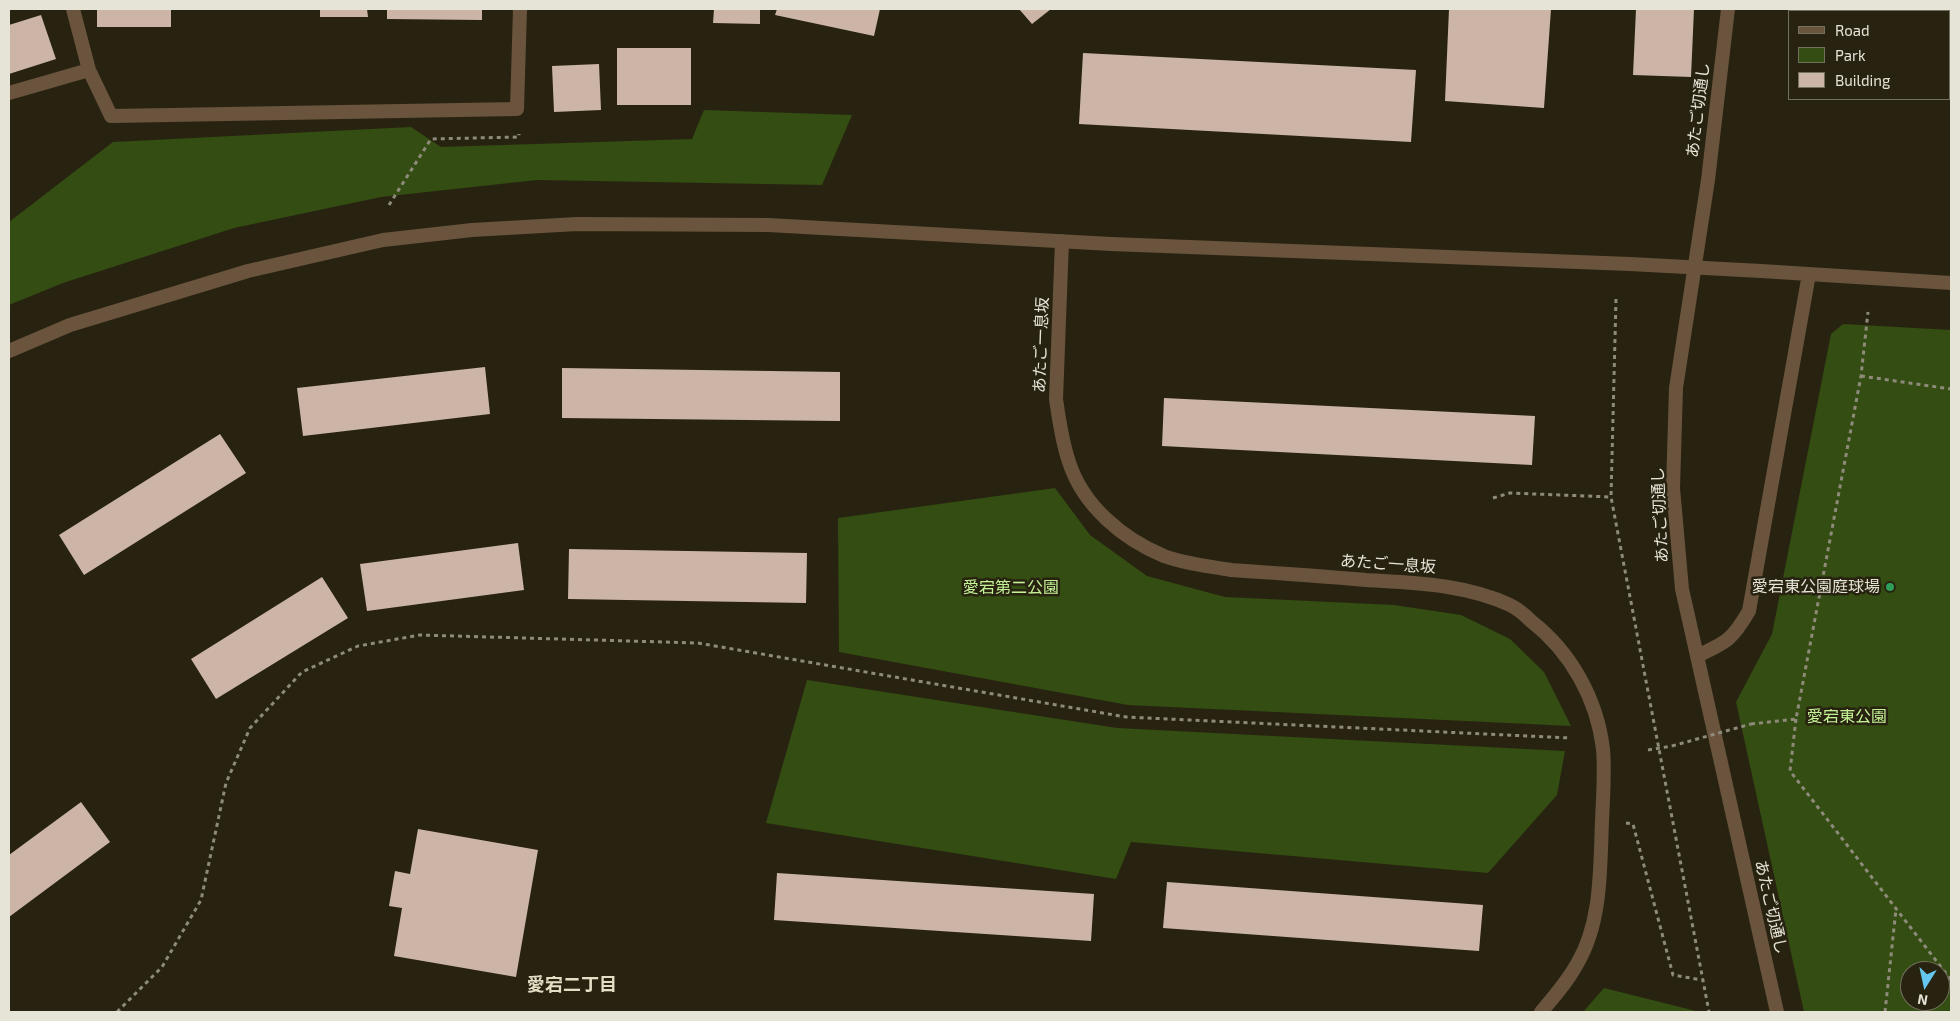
<!DOCTYPE html>
<html>
<head>
<meta charset="utf-8">
<style>
	body { margin:0 }
	#map { position:relative; width:1960px; height:1021px; overflow:hidden; background:#282310; font-family:"Exo 2",sans-serif }
	canvas { display:block }
	.frame { position:absolute; inset:0; border:10px solid #e6e3d7; pointer-events:none }
	.legend { position:absolute; left:1788px; top:10px; width:162px; height:90px; box-sizing:border-box; background:#282310; border:1px solid #747060; margin:0; padding:6px 9px; list-style:none; font-size:15px; color:#e6e3d7 }
	.legend li { display:flex; align-items:center; gap:10px; height:25px }
	.legend b { width:25px; border:1px solid #747060 }
	.north { position:absolute; left:1900px; top:961px; width:50px; height:50px; box-sizing:border-box; background:#282310; border:1px solid #747060; border-radius:50%; rotate:190deg; font-size:14px; font-weight:700; line-height:20px; text-align:center; color:#e6e3d7 }
	.north::after { content:''; display:block; margin:auto; width:18px; height:22px; background:#64c5ee; clip-path:polygon(50% 0,100% 100%,50% 72%,0 100%) }
</style>
</head>
<body>
<div id="map">
<canvas width="1960" height="1021"></canvas>
<div class="frame"></div>
<ul class="legend">
<li><b style="height:6px;background:#6a543e"></b>Road</li>
<li><b style="height:14px;background:#334d12"></b>Park</li>
<li><b style="height:14px;background:#ccb5a7"></b>Building</li>
</ul>
<div class="north">N</div>
</div>
<script>
const c = document.querySelector('canvas').getContext('2d');
c.lineJoin = 'round';
function fill(path, color) { c.fillStyle = color; c.fill(path, 'evenodd'); }
function stroke(path, color, width, dash) { c.strokeStyle = color; c.lineWidth = width; c.lineCap = dash ? 'butt' : 'round'; c.setLineDash(dash || []); c.stroke(path); }
function drawText(font, color, halo, rows, align = 'center') {
  c.font = font + ' "Exo 2","Noto Sans JP",sans-serif'; c.lineWidth = 5; c.setLineDash([]); c.textBaseline = 'middle'; c.strokeStyle = halo; c.fillStyle = color; for (const [text, x, y, turn = 0] of rows) {
    c.save(); c.translate(x, y); c.rotate((+turn || 0) * Math.PI / 180); c.textAlign = isNaN(turn) ? turn : align; if (halo) c.strokeText(text, 0, 0); c.fillText(text, 0, 0); c.restore();
  }
}
const green = new Path2D(`
	M704,110L852,115L822,185L537,180L381,197L234,228L63,283L9,305V222L113,142L411,127L441,147L692,139Z
	M1843,324L1951,330V1012H1804L1736,702L1772,634L1831,334ZM1910,971H1940V1001H1910Z
	M1055,488L1090,535L1147,576L1225,597L1394,605L1461,615L1510,639L1544,672L1571,726L1128,705L839,652L838,518Z
	M807,680L1117,728L1565,751L1557,795L1488,873L1131,842L1116,879L766,823Z
	M1604,988L1700,1012H1583Z`);
const building = new Path2D(`
	M97,9H171V27H97Z
	M320,9H367L368,17H320Z
	M387,9H482V20L387,19Z
	M714,9H760V24L713,23Z
	M777,9H880L874,36L775,15Z
	M1019,9H1051L1032,24Z
	M1449,9H1551L1544,108L1445,101Z
	M1636,9H1694L1691,77L1633,75Z
	M41,15L56,59L9,74V25Z
	M617,48H691V105H617Z
	M1083,53L1416,70L1411,142L1079,124Z
	M599,64L601,110L554,112L552,66Z
	M485,367L490,414L303,436L297,388Z
	M562,368L840,372V421L562,418Z
	M1164,398L1535,416L1532,465L1162,446Z
	M220,434L246,473L84,575L59,535Z
	M518,543L524,590L367,611L360,564Z
	M569,549L807,553L806,603L568,599Z
	M322,577L348,618L216,699L191,659Z
	M81,802L110,842L9,917V855Z
	M418,829L538,850L516,977L394,956L402,908L389,906L395,871L410,874Z
	M777,873L1094,894L1091,941L774,920Z
	M1167,882L1483,905L1479,951L1163,928Z`);
const path = new Path2D(`
	M389,205L431,139L519,137V134
	M1616,299L1611,497L1709,1012
	M1861,376L1951,389
	M1493,498L1510,493L1611,497
	M1796,719L1790,771L1951,980
	M1751,724L1796,719L1861,376L1868,312
	M1648,750L1672,746
	M1626,823L1633,824L1673,975L1702,980
	M117,1012L162,967L201,900L226,783L250,728L302,672L358,646L420,635L698,643L1126,717L1570,738
	M1885,1012L1896,909`);
const minor = new Path2D(`
	M73,9L89,70L111,116L517,109L520,9
	M9,93L89,70`);
const tertiary = new Path2D(`
	M1728,9L1708,180L1676,388L1673,488L1682,589L1777,1012
	M1062,241L1056,399C1059,420 1062,442 1069,462C1083,506 1123,539 1164,556C1185,564 1209,566 1231,570C1276,573 1321,576 1366,580C1415,583 1465,584 1510,605C1518,609 1525,615 1531,621C1571,652 1597,699 1603,749C1605,772 1603,797 1602,821C1600,868 1602,922 1577,964C1567,982 1554,997 1541,1012
	M1761,271L1951,283
	M9,351L70,325L248,271L383,240L472,230L577,224L768,225L1111,244L1630,264
	M1697,656C1727,642 1732,640 1749,611L1809,274`);
const pathBridge = new Path2D(`
	M1672,746L1751,724`);
const tertiaryBridge = new Path2D(`
	M1630,264L1761,271`);
const markers = [
	[1890,587,5,"#2e9e5b"]
];
const streetNames = [
	["あたご切通し",1698,110,-83],
	["あたご一息坂",1041,345,-88],
	["あたご切通し",1660,515,-93],
	["あたご一息坂",1388,564,4],
	["あたご切通し",1771,907,77]
];
const poiNames = [
	["愛宕東公園庭球場",1880,587]
];
const parkNames = [
	["愛宕第二公園",1011,588],
	["愛宕東公園",1847,717]
];
const neighbourhoodNames = [
	["愛宕二丁目",572,985]
];
fill(green, '#334d12');
fill(building, '#ccb5a7');
stroke(path, '#8f8b7b', 3, [4, 4]);
stroke(minor, '#6a543e', 14);
stroke(tertiary, '#6a543e', 14);
stroke(pathBridge, '#8f8b7b', 3, [4, 4]);
stroke(tertiaryBridge, '#6a543e', 14);
for (const [x, y, r, color] of markers) { const dot = new Path2D(); dot.arc(x, y, r, 0, 2 * Math.PI); c.fillStyle = color; c.fill(dot); stroke(dot, '#282310', 2); }
drawText('16px', '#e6e3d7', '#282310', streetNames);
drawText('16px', '#e6e3d7', '#282310', poiNames, 'right');
drawText('16px', '#c4f296', '#282310', parkNames);
drawText('bold 18px', '#e4dec5', '#282310', neighbourhoodNames);
</script>
</body>
</html>
